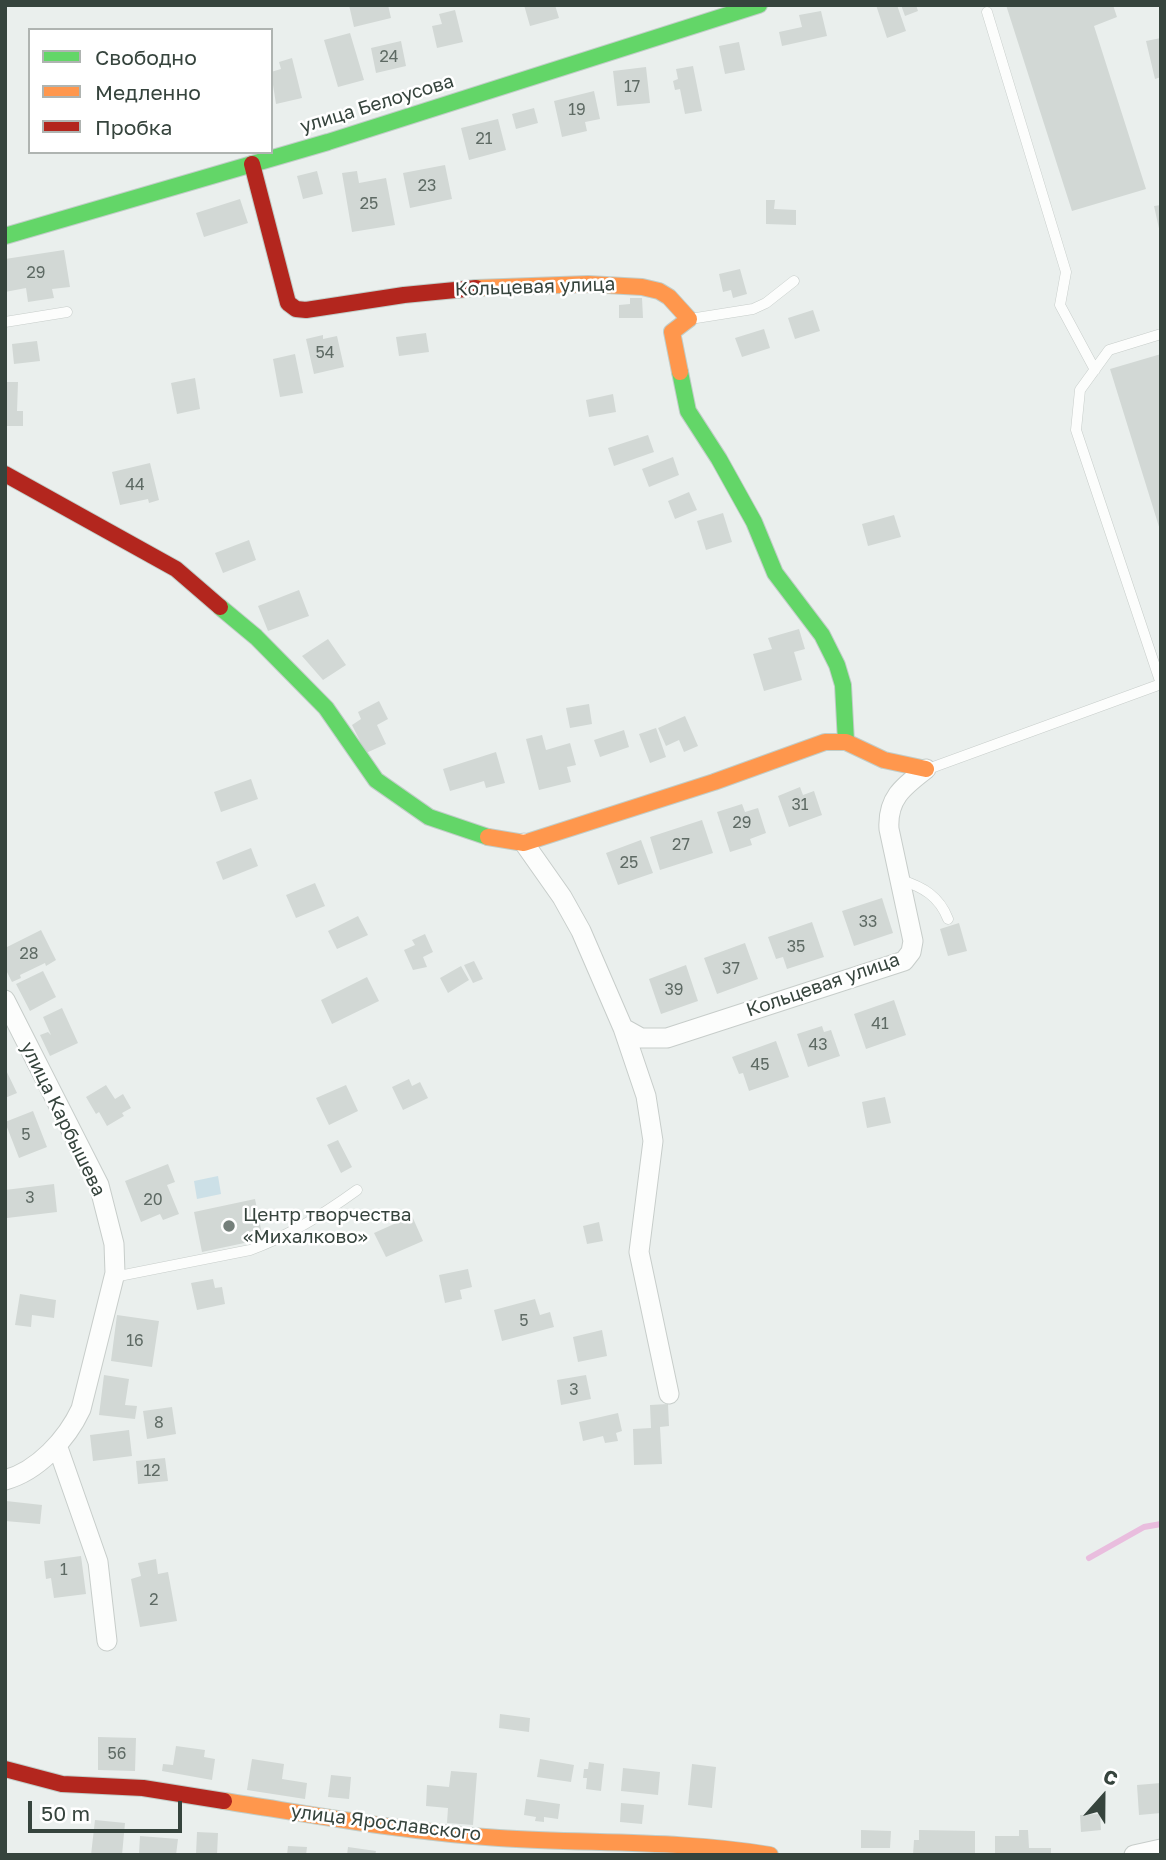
<!DOCTYPE html>
<html>
<head>
<meta charset="utf-8">
<style>
	body { margin:0 }
	#map { position:relative; width:1166px; height:1860px; overflow:hidden; background:#eaefed; font-family:"Golos Text",sans-serif }
	canvas { display:block }
	.frame { position:absolute; inset:0; border:7px solid #36443d; pointer-events:none }
	.legend { position:absolute; left:28px; top:28px; width:245px; height:126px; box-sizing:border-box; background:#fff; border:2px solid #afb4b1; margin:0; padding:9px 12px; list-style:none; font-size:21px; color:#36443d }
	.legend li { display:flex; align-items:center; gap:14px; height:35px }
	.legend b { width:35px; border:2px solid #afb4b1 }
	.north { position:absolute; left:1068px; top:1762px; width:70px; height:70px; -webkit-text-stroke:5px #fff; paint-order:stroke; rotate:21deg; font-size:19px; font-weight:700; line-height:28px; text-align:center; color:#36443d }
	.north::after { content:''; display:block; margin:auto; width:24px; height:32px; background:#36443d; clip-path:polygon(50% 0,100% 100%,50% 72%,0 100%) }
	.scale { position:absolute; left:28px; top:1801px; width:154px; height:32px; box-sizing:border-box; border:4px solid #36443d; border-top:0; padding-left:9px; font-size:21px; line-height:24px; white-space:nowrap; color:#36443d; -webkit-text-stroke:5px #fff; paint-order:stroke }
</style>
</head>
<body>
<div id="map">
<canvas width="1166" height="1860"></canvas>
<div class="frame"></div>
<ul class="legend">
<li><b style="height:9px;background:#63d668"></b>Свободно</li>
<li><b style="height:9px;background:#ff974d"></b>Медленно</li>
<li><b style="height:9px;background:#b3261e"></b>Пробка</li>
</ul>
<div class="north">С</div>
<div class="scale">50 m</div>
</div>
<script>
const c = document.querySelector('canvas').getContext('2d');
c.lineJoin = 'round';
function fill(path, color) { c.fillStyle = color; c.fill(path, 'evenodd'); }
function stroke(path, color, width, dash) { c.strokeStyle = color; c.lineWidth = width; c.lineCap = dash ? 'butt' : 'round'; c.setLineDash(dash || []); c.stroke(path); }
function drawText(font, color, halo, rows, align = 'center') {
  c.font = font + ' "Golos Text",sans-serif'; c.lineWidth = 5; c.setLineDash([]); c.textBaseline = 'middle'; c.strokeStyle = halo; c.fillStyle = color; for (const [text, x, y, turn = 0] of rows) {
    c.save(); c.translate(x, y); c.rotate((+turn || 0) * Math.PI / 180); c.textAlign = isNaN(turn) ? turn : align; if (halo) c.strokeText(text, 0, 0); c.fillText(text, 0, 0); c.restore();
  }
}
const green = new Path2D(`
	M218,1176L221,1194L197,1199L194,1181Z`);
const stream = new Path2D(`
	M1089,1558L1144,1527L1161,1524`);
const building = new Path2D(`
	M349,5H388L391,18L354,27Z
	M524,5H555L559,18L530,26Z
	M876,5H897L906,31L887,38Z
	M901,5H916L918,11L905,16Z
	M1006,5H1113L1117,17L1094,26L1146,189L1072,211Z
	M455,10L463,42L437,48L432,26L442,24L439,14Z
	M821,11L827,36L782,46L779,32L802,27L799,15Z
	M350,33L364,80L338,87L324,40Z
	M1161,38V77L1155,79L1146,41Z
	M401,41L406,66L376,73L371,48Z
	M739,42L745,70L725,74L719,46Z
	M292,58L302,98L276,104L271,72L281,69L279,62Z
	M693,66L702,111L685,114L680,89L675,90L673,81L678,79L676,69Z
	M646,67L650,103L617,106L613,71Z
	M594,91L600,119L585,122L587,131L562,137L554,101Z
	M534,108L538,123L516,129L512,114Z
	M498,119L506,150L469,160L461,128Z
	M445,165L452,199L410,208L403,173Z
	M317,171L323,194L303,199L297,176Z
	M357,171L359,183L386,178L395,225L352,232L342,173Z
	M240,199L248,223L204,237L196,213Z
	M766,200H775L774,209L796,210V225L766,224Z
	M1161,205V233H1160L1154,206Z
	M64,250L70,287L52,289L54,298L28,302L26,288L5,292V259Z
	M740,269L747,294L733,298L731,290L723,292L719,274Z
	M630,298H642L643,318H619V305L630,304Z
	M813,310L820,331L795,339L788,318Z
	M764,329L770,348L742,357L735,338Z
	M426,333L429,352L399,356L396,337Z
	M323,335V339L337,336L344,367L314,374L306,339Z
	M37,341L40,361L14,364L12,344Z
	M295,354L303,393L280,397L273,359Z
	M1161,354V530H1160L1110,369Z
	M195,378L200,409L177,414L171,383Z
	M5,382H18L17,411H23V426H5Z
	M613,394L616,412L589,417L586,400Z
	M648,435L654,452L614,466L608,448Z
	M673,457L679,475L649,487L642,469Z
	M150,463L159,500L149,503L148,499L120,505L112,472Z
	M689,492L697,510L675,519L668,501Z
	M723,513L732,542L706,550L697,521Z
	M894,515L901,537L868,546L862,524Z
	M249,540L256,560L223,573L215,553Z
	M299,590L309,616L268,631L258,606Z
	M799,629L805,649L794,652L802,680L764,691L753,654L772,649L768,638Z
	M328,639L346,665L323,680L302,656Z
	M379,701L388,719L377,725L386,744L366,753L352,725L361,719L358,712Z
	M589,704L592,724L570,728L566,708Z
	M685,716L698,746L684,752L679,740L666,746L658,728Z
	M656,728L666,757L650,763L639,734Z
	M624,730L629,747L600,757L594,740Z
	M542,735L546,750L570,743L576,765L567,767L571,782L539,790L526,739Z
	M496,752L505,783L486,788L484,781L450,791L443,769Z
	M251,779L258,799L221,812L214,792Z
	M800,787L803,795L814,791L822,815L789,827L778,796Z
	M742,804L745,812L758,808L766,833L750,839L752,845L730,852L717,812Z
	M702,820L713,853L660,870L650,837Z
	M641,840L653,873L618,885L606,853Z
	M251,848L258,866L223,880L216,862Z
	M315,883L325,906L296,918L286,895Z
	M882,898L893,933L854,946L842,911Z
	M358,916L368,935L337,949L328,931Z
	M812,922L824,957L787,969L783,957L776,959L768,937Z
	M959,923L967,951L948,956L940,929Z
	M41,930L56,960L46,966L45,963L20,975L21,978L12,982L5,968V948Z
	M425,934L433,952L423,957L427,967L413,970L404,950L415,945L412,940Z
	M745,943L758,979L717,994L704,958Z
	M474,961L483,979L473,983L464,965Z
	M686,965L698,1001L661,1014L649,979Z
	M461,966L469,980L448,993L440,978Z
	M43,971L56,997L30,1011L16,984Z
	M367,977L379,1001L332,1024L321,1000Z
	M894,1000L906,1035L866,1049L854,1014Z
	M62,1008L78,1043L50,1056L40,1035L48,1032L51,1035L43,1017Z
	M822,1026L824,1032L831,1030L840,1056L808,1067L797,1034Z
	M776,1041L789,1077L749,1091L743,1073L739,1074L732,1057Z
	M5,1068L17,1093L5,1098Z
	M409,1079L412,1086L420,1082L428,1098L403,1110L392,1087Z
	M106,1085L115,1099L123,1094L131,1108L122,1113L124,1116L107,1126L99,1112L96,1114L86,1097Z
	M346,1085L358,1111L329,1125L316,1098Z
	M885,1097L891,1123L867,1128L862,1102Z
	M33,1111L47,1147L19,1158L5,1122Z
	M338,1140L352,1167L341,1173L327,1145Z
	M168,1164L175,1182L167,1185L179,1214L163,1220L160,1214L141,1222L125,1181Z
	M54,1184L57,1212L7,1218L5,1190Z
	M255,1199L263,1239L202,1252L194,1212Z
	M412,1216L423,1241L386,1257L374,1233Z
	M599,1222L603,1241L587,1244L583,1226Z
	M468,1269L472,1287L460,1290L462,1299L445,1303L439,1275Z
	M213,1279L215,1288L222,1287L225,1304L197,1310L191,1283Z
	M20,1294L56,1300L54,1318L32,1315L31,1327L15,1325Z
	M535,1299L540,1315L550,1312L554,1327L502,1341L494,1310Z
	M117,1315L159,1321L152,1367L111,1361Z
	M602,1330L607,1356L578,1362L573,1337Z
	M104,1375L129,1379L125,1405L137,1406L135,1419L99,1415Z
	M586,1375L591,1399L561,1405L557,1380Z
	M668,1404L669,1426L660,1427L662,1464L634,1465L633,1429L651,1428L650,1405Z
	M172,1407L176,1434L147,1439L143,1411Z
	M618,1413L622,1431L616,1433L618,1441L605,1443L603,1436L583,1441L579,1422Z
	M129,1430L132,1456L93,1461L90,1435Z
	M165,1458L168,1481L138,1484L136,1461Z
	M6,1501L42,1505L40,1524L5,1521Z
	M81,1556L86,1594L54,1598L51,1578L46,1579L44,1561Z
	M156,1559L158,1574L168,1572L177,1621L140,1627L131,1579L141,1576L138,1563Z
	M500,1714L530,1718L529,1732L499,1728Z
	M98,1737L136,1738L135,1771L98,1770Z
	M176,1746L205,1750L204,1757L215,1759L212,1780L162,1771L163,1764L173,1765Z
	M252,1759L284,1764L282,1779L307,1783L305,1799L247,1790Z
	M540,1759L574,1765L571,1782L537,1777Z
	M589,1762L604,1764L601,1791L586,1789L587,1778H583L584,1769H588Z
	M692,1764L716,1767L712,1808L688,1805Z
	M623,1768L660,1772L658,1795L621,1791Z
	M451,1771L477,1773L473,1825L447,1823L448,1808L426,1806L427,1785L449,1787Z
	M331,1775L351,1777L349,1799L328,1797Z
	M1161,1783V1813L1139,1815L1137,1785Z
	M526,1799L560,1804L558,1819L544,1817V1822L535,1821L536,1817L524,1815Z
	M621,1803L644,1805L642,1824L620,1822Z
	M1100,1814L1101,1830L1081,1832L1080,1815Z
	M95,1820L125,1823L122,1855H91Z
	M861,1830L891,1831L890,1848H861Z
	M919,1830L975,1831V1855H913L914,1840H919Z
	M1019,1830H1028L1029,1848H1051V1855H995V1836H1019Z
	M197,1832L218,1833L217,1855H196Z
	M140,1836L178,1839L176,1855L139,1854Z
	M288,1846L307,1847L306,1855H287Z
	M348,1847L376,1851L375,1855H347Z`);
const lane = new Path2D(`
	M987,12L1066,272L1060,305L1095,370
	M690,319L753,309L766,303L794,281
	M5,322L67,312
	M1161,334L1109,350L1080,390L1076,430L1161,684
	M928,769L1161,684
	M901,880C923,887 939,896 948,919
	M114,1277L250,1250C289,1236 324,1214 357,1190`);
const street = new Path2D(`
	M524,843L562,897L581,931L623,1028L646,1096L653,1141L639,1252L669,1394
	M5,1000L99,1185L114,1244L115,1273L81,1409C67,1439 38,1471 5,1480
	M623,1028L641,1038H667L904,961L911,952L913,941L889,829C887,798 904,786 926,769
	M57,1445L98,1562L107,1641
	M1134,1855L1161,1849`);
const fast = new Path2D(`
	M5,236L328,142L759,5
	M680,372L688,411L719,459L754,522L775,573L822,635L837,665L843,685L846,742
	M220,607L256,637L326,708L376,780L429,817L488,837`);
const slow = new Path2D(`
	M476,288L588,284L642,287L659,291L669,297L689,319L672,332L680,372
	M488,837L524,843L714,782L825,742H846L884,760L926,769
	M224,1801C315,1815 406,1832 499,1838C589,1844 681,1840 770,1855`);
const jam = new Path2D(`
	M252,164L288,303L296,309L306,310L404,295L476,288
	M5,474L176,569L220,607
	M5,1769L62,1784L143,1788L224,1801`);
const markers = [
	[229,1226,7,"#75807b"]
];
const numberNames = [
	["24",389,57],
	["17",632,87],
	["19",577,110],
	["21",484,139],
	["23",427,186],
	["25",369,204],
	["29",36,273],
	["54",325,353],
	["44",135,485],
	["31",800,805],
	["29",742,823],
	["27",681,845],
	["25",629,863],
	["33",868,922],
	["35",796,947],
	["28",29,954],
	["37",731,969],
	["39",674,990],
	["41",880,1024],
	["43",818,1045],
	["45",760,1065],
	["5",26,1135],
	["3",30,1198],
	["20",153,1200],
	["5",524,1321],
	["16",135,1341],
	["3",574,1390],
	["8",159,1423],
	["12",152,1471],
	["1",64,1570],
	["2",154,1600],
	["56",117,1754]
];
const streetNames = [
	["улица Белоусова",377,104,-17],
	["Кольцевая улица",535,287,-2],
	["Кольцевая улица",823,985,-19],
	["улица Карбышева",63,1119,64],
	["улица Ярославского",386,1823,7]
];
const poiNames = [
	["Центр творчества",243,1215],
	["«Михалково»",243,1237]
];
fill(green, '#cce0e7');
stroke(stream, '#e9bdde', 6);
fill(building, '#d2d8d5');
stroke(lane, '#c7cdca', 11);
stroke(street, '#c7cdca', 21);
stroke(fast, '#c1cdc8', 18);
stroke(slow, '#c1cdc8', 18);
stroke(jam, '#c1cdc8', 18);
stroke(lane, '#fcfdfc', 10);
stroke(street, '#fcfdfc', 19);
stroke(fast, '#63d668', 16);
stroke(slow, '#ff974d', 16);
stroke(jam, '#b3261e', 16);
for (const [x, y, r, color] of markers) { const dot = new Path2D(); dot.arc(x, y, r, 0, 2 * Math.PI); c.fillStyle = color; c.fill(dot); stroke(dot, '#fff', 2.5); }
drawText('16px', '#5e6a64', null, numberNames);
drawText('19px', '#36443d', '#fff', streetNames);
drawText('19px', '#36443d', '#fff', poiNames, 'left');
</script>
</body>
</html>
